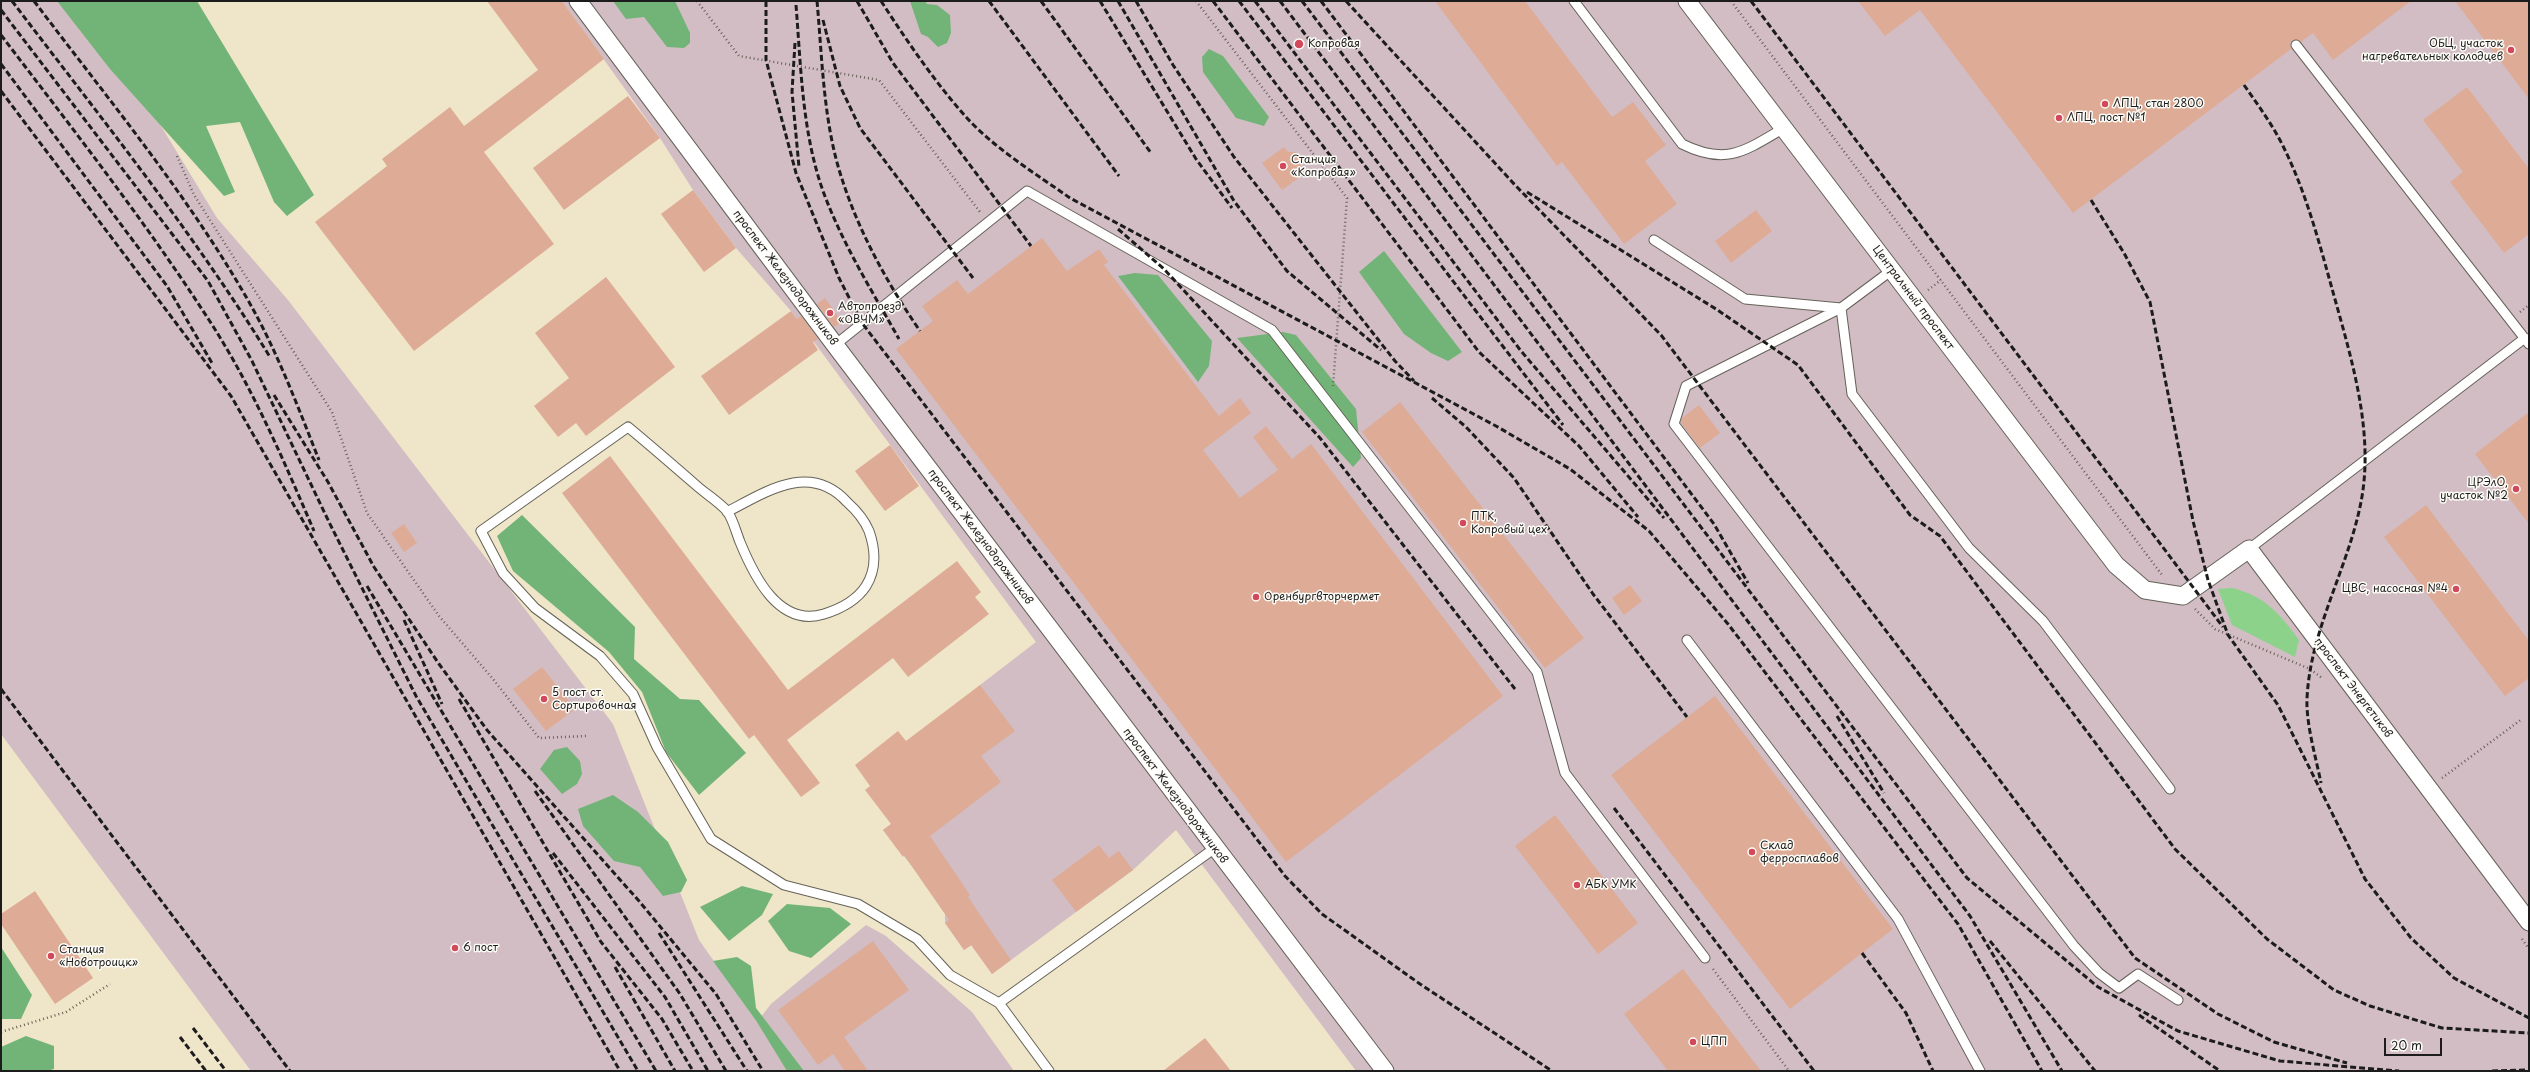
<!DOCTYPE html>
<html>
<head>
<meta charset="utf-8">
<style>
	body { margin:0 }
	#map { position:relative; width:2530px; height:1072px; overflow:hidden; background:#efe5c8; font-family:"Playpen Sans",sans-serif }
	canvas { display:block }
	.frame { position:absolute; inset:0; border:2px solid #1c1c1c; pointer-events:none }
	.scale { position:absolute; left:2384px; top:1038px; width:58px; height:18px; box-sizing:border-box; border:2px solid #1c1c1c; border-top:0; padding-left:5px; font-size:12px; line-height:14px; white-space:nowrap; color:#1c1c1c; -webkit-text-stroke:3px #fdfcf7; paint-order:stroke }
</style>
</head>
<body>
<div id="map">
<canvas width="2530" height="1072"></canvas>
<div class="frame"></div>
<div class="scale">20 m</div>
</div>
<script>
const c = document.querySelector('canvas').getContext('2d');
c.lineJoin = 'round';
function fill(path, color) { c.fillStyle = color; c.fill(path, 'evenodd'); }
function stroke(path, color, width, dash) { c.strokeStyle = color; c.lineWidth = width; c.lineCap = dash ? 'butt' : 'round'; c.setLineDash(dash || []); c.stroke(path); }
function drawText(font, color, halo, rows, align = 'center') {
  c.font = font + ' "Playpen Sans",sans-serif'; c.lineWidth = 3; c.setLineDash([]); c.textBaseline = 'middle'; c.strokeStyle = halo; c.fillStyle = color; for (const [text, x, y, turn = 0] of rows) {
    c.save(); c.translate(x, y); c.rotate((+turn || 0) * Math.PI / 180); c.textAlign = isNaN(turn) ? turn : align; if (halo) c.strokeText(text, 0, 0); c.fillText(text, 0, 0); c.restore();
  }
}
const industrial = new Path2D(`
	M1,1H85L217,218L288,300L613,724L699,940L757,1022L771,1004L866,925L886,936L972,1012L1014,1071H251L1,734Z
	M562,1H2529V1071H1356L1176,830L1133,870L992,974L972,945L964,950L945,923V913L915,870L883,830L940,787L980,685L1036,642L791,311L736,248L693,190L660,138Z`);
const green = new Path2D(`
	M2232,588C2265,596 2279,613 2299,640L2295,657L2232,625L2218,589Z`);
const forest = new Path2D(`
	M57,1H197L314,195L287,216L274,202L240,122L206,126L235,192L224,196L110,69Z
	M613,1H675L690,33V43L684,48L667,47L644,17L626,19Z
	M910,1H925L927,4L937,5L950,15L951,33L947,43L938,47L928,37L921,34Z
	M1209,49L1223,56L1269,117L1264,126L1236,118L1203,72L1202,57Z
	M1384,251L1462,352L1448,361L1431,353L1404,334L1359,272Z
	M1135,273L1158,275L1212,341L1209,366L1198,382L1118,276Z
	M1283,332L1296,335L1356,409L1361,458L1353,467L1237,338Z
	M522,515L635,627L634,659L680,699L699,700L746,753L699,795L666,752L642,692L609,652L513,571L497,536Z
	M567,747L580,761L582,774L577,784L562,794L540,769L554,750Z
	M613,795L638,812L668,842L687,880L681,892L663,896L640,867L614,861L583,826L578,809Z
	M742,886L773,894L762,915L729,941L700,907Z
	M787,904L830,908L851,924L811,958L789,951L768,921Z
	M1,947L32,995L21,1019H1Z
	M737,957L751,966L756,1008L804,1071H787L757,1022L713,961Z
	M26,1036L54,1046V1069L47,1071H1V1047Z`);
const building = new Path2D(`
	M487,1H562L604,59L484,152L554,244L414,351L315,222L387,166L382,159L450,107L464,126L538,70Z
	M1435,1H1525L1612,117L1633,102L1666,145L1645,161L1677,204L1624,244L1562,162L1557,166Z
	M1858,1H2411L2333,60L2313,33L2301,42L2293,40L2290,43L2291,49L2073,213L1920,10L1885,36Z
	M2455,1H2529V99Z
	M2467,87L2529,169V234L2504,253L2450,182L2463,172L2423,120Z
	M628,96L660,138L564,210L533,168Z
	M1284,147L1288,152H1296L1303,162L1300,169L1304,174L1282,190L1262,163Z
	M693,190L736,248L704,272L661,214Z
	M1756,210L1772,231L1731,263L1715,241Z
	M1042,238L1067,271L1099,249L1108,262L1104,265L1219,416L1240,398L1251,413L1203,450L1240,498L1278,470L1253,437L1266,426L1292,459L1311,444L1503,696L1286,862L896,349L933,321L922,306L957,280L968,294Z
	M606,277L675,367L586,436L576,423L558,437L534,406L569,378L535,333Z
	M825,298L842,322L834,327L817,304Z
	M791,311L797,319L801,316L818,339L813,342L818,350L729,415L701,376Z
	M1400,402L1584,638L1545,668L1362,432Z
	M1699,405L1720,433L1700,448L1681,423L1682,418Z
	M2529,412V524L2475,454Z
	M890,445L919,486L885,511L855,471Z
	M610,456L788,690L957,561L981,592L975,597L989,614L908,677L893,658L787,740L820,783L801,797L754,735L749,739L562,493Z
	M2426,505L2529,641V678L2505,696L2384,537Z
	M404,524L417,543L404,552L391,533Z
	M1630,585L1642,601L1624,615L1612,598Z
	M542,667L575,709L546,731L513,689Z
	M980,685L1015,731L981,756L1001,782L930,836L970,895L968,897L1011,960L992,974L971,945L964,950L945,923L949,920L904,855L903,857L883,830L891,824L865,790L870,786L855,765L898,731L906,741Z
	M1715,696L1893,929L1790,1009L1611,775Z
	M1555,815L1638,923L1598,954L1515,846Z
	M1099,845L1109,858L1119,851L1133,870L1076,912L1052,880Z
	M35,891L93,978L55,1004L1,924V914Z
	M873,941L909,990L844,1037L868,1071H845L833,1054L818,1065L778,1010Z
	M1683,969L1761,1071H1668L1624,1014Z
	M1205,1038L1231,1071H1163Z`);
const path = new Path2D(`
	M697,1L739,56L879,80L980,212
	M1196,1L1347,198L1333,386
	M1731,1L2162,575
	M177,156L194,195L332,412L367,513L439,616L493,679L539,738L587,736
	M1928,290L1941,280
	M2520,312L2529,305
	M2195,609L2215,629L2310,669L2322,678
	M2442,778L2522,719
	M2522,939L2529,949
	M1713,969L1789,1071
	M1,1032L66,1012L110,984`);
const service = new Path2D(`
	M1574,1L1682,144C1726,166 1745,151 1784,128
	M2296,45L2529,344
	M1654,240L1745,299L1841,308L1892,270
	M835,345L1027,191L1272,330L1537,672L1565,773L1705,958
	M727,512C767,491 810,462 847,502C856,510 864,519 869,531C875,548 877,569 866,586C857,600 840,609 824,614C779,628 754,576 740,542C736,532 733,519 727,511C719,502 706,494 697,486C674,466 651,446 628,427L481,531L503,573L535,608L600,656L633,694L657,747L711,839L784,885L858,904L917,939L950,975L999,1003L1049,1071
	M2249,549L2525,338
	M1687,640L1898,919L1980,1071
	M2170,789L2043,621L1969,548L1852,394L1841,308L1686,386L1674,424L2074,946L2099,973L2119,988L2138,974L2178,1000
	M999,1003L1215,848`);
const minor = new Path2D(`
	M578,1L835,345L1385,1071
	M1687,1L2116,565L2145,590L2183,596L2249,549L2529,922`);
const rail = new Path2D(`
	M12,1C101,118 193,232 270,357
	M34,1C108,99 188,195 249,302C277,351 298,407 319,460
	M766,1V60L796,173L839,278L862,323L1285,876L1322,914L1420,984L1552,1071
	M817,1C822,55 823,113 838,166C855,225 885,280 920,331
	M857,1L893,63L1031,246
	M881,1C907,41 934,81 966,117C994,148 1036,174 1070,198L1496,426L1570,469L1649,531L1728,624L1958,924L2042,1071
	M989,1L1119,176
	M1041,1L1151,153
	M1100,1L1196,159L1232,208
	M1118,1L1234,201L1287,271L1381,350
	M1136,1L1173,65L1234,157L1395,361L1414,381
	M1213,1L1479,352L1579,446L1638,517
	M1239,1L1563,425
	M1255,1L1521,351L1664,518
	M1280,1L1970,916L2062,1071
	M1302,1L1967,878L2098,987L2178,1031L2280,1061L2399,1071
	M1321,1L1714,524L1748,583
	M1346,1L1515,185L1661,335L2135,958L2218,1014L2274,1042L2347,1063
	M1751,1L2223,627
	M796,5C801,67 802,132 823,191C842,243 872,291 899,339
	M1,10L208,281L252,361L329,522L416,696L638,1071
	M823,20L840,86L860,128L973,278
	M1,35C72,128 145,221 209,320C252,386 283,459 314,531
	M795,43L792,92L799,167
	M1,64L167,286L212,363
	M2244,85C2258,105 2272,124 2283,146C2305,190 2318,238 2331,285C2350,354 2375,430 2361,502C2348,569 2310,630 2307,699C2306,724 2316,758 2321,783
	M1,91L231,396L620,1071
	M1527,192L1716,309L1798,365L1910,515L1940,536L2175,849L2267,939L2334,990L2370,1006L2442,1028L2529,1033
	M2091,200L2124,253L2150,302L2193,521L2208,580L2228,635L2278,705L2365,879L2411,938L2454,978L2529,1018
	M1118,229L1164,269L1320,438L1515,689
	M274,395L328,482L374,567L439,664L487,730L639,901L716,994L763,1071
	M1432,398L1466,427L1514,478L1593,594L1687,717
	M367,586L656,1071
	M404,620L442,704
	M1,689L290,1071
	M459,699L601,942L662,1019L693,1071
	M1837,716L1884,793
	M535,791L680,994L726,1071
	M1614,808L1814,1071
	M553,853L665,997L708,1071
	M659,933L747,1071
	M1990,941L2095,1071
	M1862,953L1906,1013L1933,1071
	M615,967L675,1071
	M2139,1015L2220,1071
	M193,1028L226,1071
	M180,1037L206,1071
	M2492,1071L2529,1070`);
const markers = [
	[1299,44,5,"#d1495b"],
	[2511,50,4,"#d1495b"],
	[2105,104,4,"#d1495b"],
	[2059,118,4,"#d1495b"],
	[1283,166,4,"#d1495b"],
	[830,313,4,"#d1495b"],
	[2516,489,4,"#d1495b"],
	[1463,523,4,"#d1495b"],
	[2456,589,4,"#d1495b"],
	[1256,597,4,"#d1495b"],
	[544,699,4,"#d1495b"],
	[1752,852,4,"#d1495b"],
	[1577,885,4,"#d1495b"],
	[455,948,4,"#d1495b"],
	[51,956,4,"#d1495b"],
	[1693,1042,4,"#d1495b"]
];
const poiNames = [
	["Копровая",1308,44],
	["ОБЦ, участок",2503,44,"right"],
	["нагревательных колодцев",2503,57,"right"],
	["ЛПЦ, стан 2800",2113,104],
	["ЛПЦ, пост №1",2067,118],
	["Станция",1291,160],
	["«Копровая»",1291,173],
	["Автопроезд",838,307],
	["«ОВЧМ»",838,320],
	["ЦРЭлО,",2508,483,"right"],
	["участок №2",2508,496,"right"],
	["ПТК,",1471,517],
	["Копровый цех",1471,530],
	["ЦВС, насосная №4",2448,589,"right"],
	["Оренбургвторчермет",1264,597],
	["5 пост ст.",552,693],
	["Сортировочная",552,706],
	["Склад",1760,846],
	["ферросплавов",1760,859],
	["АБК УМК",1585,885],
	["6 пост",463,948],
	["Станция",59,950],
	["«Новотроицк»",59,963],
	["ЦПП",1701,1042]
];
const streetNames = [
	["проспект Железнодорожников",785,278,53],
	["Центральный проспект",1913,298,53],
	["проспект Железнодорожников",980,537,53],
	["проспект Энергетиков",2353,688,53],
	["проспект Железнодорожников",1175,796,53]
];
fill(industrial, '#d2bdc5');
fill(green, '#8dd28b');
fill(forest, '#72b477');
fill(building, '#deac96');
stroke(service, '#666258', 11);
stroke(minor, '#666258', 19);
stroke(path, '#666258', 2.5, [1, 3]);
stroke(service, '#fff', 9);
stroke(minor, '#fff', 17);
stroke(rail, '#1c1c1c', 3, [6, 3]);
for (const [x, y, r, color] of markers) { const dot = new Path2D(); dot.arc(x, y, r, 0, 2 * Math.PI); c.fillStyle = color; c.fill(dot); stroke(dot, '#fdfcf7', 1.5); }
drawText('11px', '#1c1c1c', '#fdfcf7', poiNames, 'left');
drawText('11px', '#1c1c1c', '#fdfcf7', streetNames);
</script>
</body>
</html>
